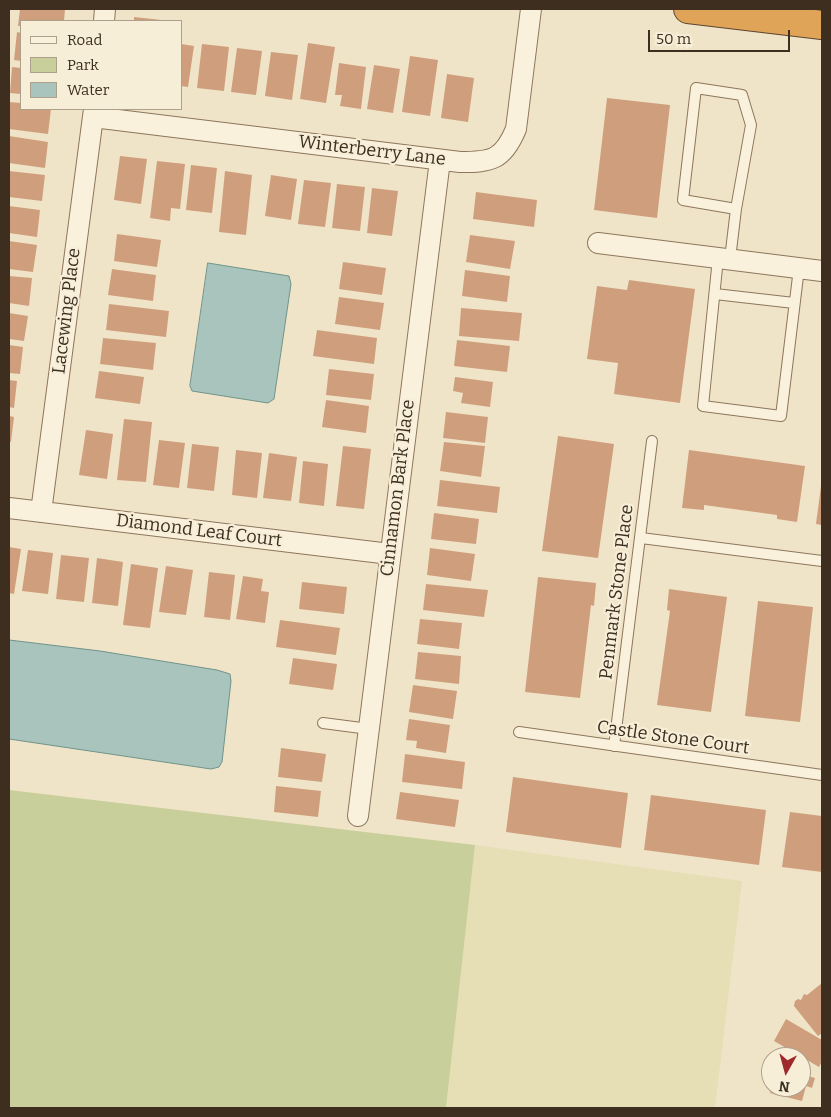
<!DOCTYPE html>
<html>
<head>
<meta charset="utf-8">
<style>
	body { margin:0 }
	#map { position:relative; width:831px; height:1117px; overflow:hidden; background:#f0e4c8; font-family:Bitter,serif }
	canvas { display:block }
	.frame { position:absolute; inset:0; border:10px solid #3d2e20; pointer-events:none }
	.legend { position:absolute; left:20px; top:20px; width:162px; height:90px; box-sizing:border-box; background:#f7eed8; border:1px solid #ada18e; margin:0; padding:6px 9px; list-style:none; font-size:15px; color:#3d2e20 }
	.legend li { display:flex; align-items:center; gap:10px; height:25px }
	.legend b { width:25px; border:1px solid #ada18e }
	.north { position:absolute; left:761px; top:1047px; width:50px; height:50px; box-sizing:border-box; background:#f7eed8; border:1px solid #ada18e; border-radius:50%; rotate:187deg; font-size:14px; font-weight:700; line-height:20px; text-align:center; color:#3d2e20 }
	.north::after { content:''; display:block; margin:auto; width:18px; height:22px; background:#9e2a2b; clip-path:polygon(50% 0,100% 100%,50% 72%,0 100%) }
	.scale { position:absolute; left:648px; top:30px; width:142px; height:22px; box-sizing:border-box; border:2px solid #3d2e20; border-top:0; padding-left:6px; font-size:15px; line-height:18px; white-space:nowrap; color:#3d2e20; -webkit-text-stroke:4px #f7eed8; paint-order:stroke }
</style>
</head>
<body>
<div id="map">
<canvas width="831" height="1117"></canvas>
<div class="frame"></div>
<ul class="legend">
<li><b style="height:6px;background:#faf1dc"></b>Road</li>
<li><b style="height:14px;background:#c9cf9b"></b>Park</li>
<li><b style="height:14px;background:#a9c4bc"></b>Water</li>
</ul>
<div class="north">N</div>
<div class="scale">50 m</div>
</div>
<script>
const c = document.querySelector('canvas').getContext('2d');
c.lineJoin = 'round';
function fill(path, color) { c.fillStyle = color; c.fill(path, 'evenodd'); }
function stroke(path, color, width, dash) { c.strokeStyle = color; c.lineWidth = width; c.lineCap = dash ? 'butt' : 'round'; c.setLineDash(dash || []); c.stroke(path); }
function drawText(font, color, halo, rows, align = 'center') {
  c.font = font + ' Bitter,serif'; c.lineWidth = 4.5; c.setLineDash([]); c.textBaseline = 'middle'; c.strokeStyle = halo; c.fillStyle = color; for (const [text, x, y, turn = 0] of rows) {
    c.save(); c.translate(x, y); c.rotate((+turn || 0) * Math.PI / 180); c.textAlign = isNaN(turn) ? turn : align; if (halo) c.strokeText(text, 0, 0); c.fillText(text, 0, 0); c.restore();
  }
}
const farmland = new Path2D(`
	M475,845L742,881L715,1108H446Z`);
const green = new Path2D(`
	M9,790L475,845L446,1108H9Z`);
const water = new Path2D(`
	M208,263L289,276L291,284L274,399L268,403L192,391L190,386Z
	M9,640L100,651L217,670L230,674L231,681L222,762L219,767L211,769L9,739Z`);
const building = new Path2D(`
	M20,9H65L64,21H21V26H18Z
	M134,17L162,20V21H134Z
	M17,32L21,33V61L14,60Z
	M308,43L335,47L326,103L300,99Z
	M181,44L194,46L188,87L181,86Z
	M202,44L229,47L224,91L197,88Z
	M237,48L262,51L256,95L231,92Z
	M271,52L298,55L292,100L265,96Z
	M410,56L438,60L430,116L402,112Z
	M339,63L366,67L361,109L340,106L342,95H335Z
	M374,65L400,69L393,113L367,109Z
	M12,67L21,68V94L10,93Z
	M447,74L474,78L468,122L441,118Z
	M607,98L670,105L657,218L594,210Z
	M9,102L21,103V109H51L48,134L9,129Z
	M9,136L48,142L45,168L9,163Z
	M120,156L147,159L141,204L114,200Z
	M157,161L185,164L180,209L171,208L170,221L150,218Z
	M191,165L217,168L212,213L186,210Z
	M9,171L45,175L42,201L9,197Z
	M225,171L252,175L246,235L219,232Z
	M271,175L297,179L291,220L265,216Z
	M304,180L331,183L325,227L298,224Z
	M337,184L365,187L360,231L332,228Z
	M372,188L398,191L392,236L367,233Z
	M476,192L537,200L534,227L473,219Z
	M9,206L40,210L37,237L9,233Z
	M117,234L161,240L157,267L114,261Z
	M470,235L515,241L510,269L466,262Z
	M9,241L37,245L33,272L9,269Z
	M343,262L386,268L382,295L339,289Z
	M112,269L156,275L153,301L108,295Z
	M465,270L510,276L507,302L462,296Z
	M9,276L32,278L29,306L9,303Z
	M629,280L695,289L680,403L614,394L618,363L587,359L597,286L627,290Z
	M339,297L384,303L380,330L335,324Z
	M109,304L169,311L166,337L106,330Z
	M461,308L522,313L519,341L459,336Z
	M9,313L28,316L24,341L9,339Z
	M317,330L377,338L374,364L313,356Z
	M103,338L156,343L153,370L100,364Z
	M457,340L510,346L507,372L454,366Z
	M9,345L23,347L20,374L9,373Z
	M329,369L374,374L371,400L326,395Z
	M99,371L144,377L140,404L95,398Z
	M455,377L493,382L490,407L461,403L463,393L453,391Z
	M9,380L17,381L14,408L9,407Z
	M326,400L369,406L366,433L322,427Z
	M446,412L488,417L485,443L443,438Z
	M9,416L14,417L11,442L9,441Z
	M124,419L152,422L146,482L117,480Z
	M86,430L113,434L107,479L79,475Z
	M558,436L614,444L598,558L542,551Z
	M159,440L185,443L179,488L153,485Z
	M444,442L485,446L481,477L440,471Z
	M192,444L219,447L214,491L187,488Z
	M343,446L371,449L364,509L336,506Z
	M236,450L262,453L257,498L232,495Z
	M689,450L805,466L797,522L777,519V515L704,505V510L682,508Z
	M269,453L297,457L291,501L263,498Z
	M303,461L328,464L324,506L299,503Z
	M440,480L500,487L497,513L437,506Z
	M821,486H822V525L816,524Z
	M434,513L479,519L476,544L431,539Z
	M9,547L21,549L14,594L9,593Z
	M430,548L475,554L471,581L427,575Z
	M28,550L53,553L48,594L22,591Z
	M61,555L89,558L84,602L56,599Z
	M97,558L123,562L118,606L92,603Z
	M131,564L158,568L150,628L123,625Z
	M166,566L193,570L186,615L159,612Z
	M209,572L235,575L230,620L204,617Z
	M243,576L263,579L261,591L269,592L265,623L236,619Z
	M538,577L596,583L594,606L591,605L580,698L525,692Z
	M302,582L347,587L344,614L299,609Z
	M426,584L488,590L484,617L423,610Z
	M669,589L727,597L711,712L657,705L670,611L667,610Z
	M758,601L813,607L800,722L745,716Z
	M420,619L462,623L459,649L417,644Z
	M280,620L340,628L336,655L276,647Z
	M418,652L461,656L459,684L415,679Z
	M293,658L337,664L333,690L289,684Z
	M413,685L457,691L453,719L409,712Z
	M409,719L450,725L446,753L416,748L417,741L406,740Z
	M281,748L326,754L322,782L278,777Z
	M405,754L465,762L462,789L402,782Z
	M513,777L628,793L621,848L506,832Z
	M276,786L321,791L318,817L274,812Z
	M400,792L459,800L455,827L396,819Z
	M651,795L766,810L759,865L644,850Z
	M790,812L822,816V872L782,867Z
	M822,983V1033L818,1036L794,1006L795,1001L798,999L801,1000L804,994L807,995Z
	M786,1019L822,1040V1061L819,1067L774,1041Z
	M801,1074L815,1078L812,1088L806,1086L802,1101L770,1093L772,1087H801Z`);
const lane = new Path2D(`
	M718,258L703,406L781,416L799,268
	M730,259L736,209L751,125L742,95L696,88L683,200L736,209
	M715,294L794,303
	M641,538L822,561
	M323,723L369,729
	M519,732L822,775
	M614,746L652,441`);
const street = new Path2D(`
	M104,21L105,9
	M93,117L460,162C492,162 503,160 516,129L531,9
	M598,243L822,271
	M9,508L390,554
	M41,512L94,109
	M358,816L440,160`);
const highway = new Path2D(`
	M688,9L822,25`);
const streetNames = [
	["Winterberry Lane",372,151,7],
	["Lacewing Place",67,311,-83],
	["Cinnamon Bark Place",398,488,-83],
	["Diamond Leaf Court",199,531,7],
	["Penmark Stone Place",617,592,-83],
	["Castle Stone Court",673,738,8]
];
fill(farmland, '#e6deb5');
fill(green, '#c9cf9b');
fill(water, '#a9c4bc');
stroke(water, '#6f938a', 1);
fill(building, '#cf9f7d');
stroke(lane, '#8d765c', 12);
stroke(street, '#8d765c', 22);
stroke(highway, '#5b4430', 30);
stroke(lane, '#faf1dc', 10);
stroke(street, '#faf1dc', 20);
stroke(highway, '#e0a458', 28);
drawText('18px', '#3d2e20', '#f7eed8', streetNames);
</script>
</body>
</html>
